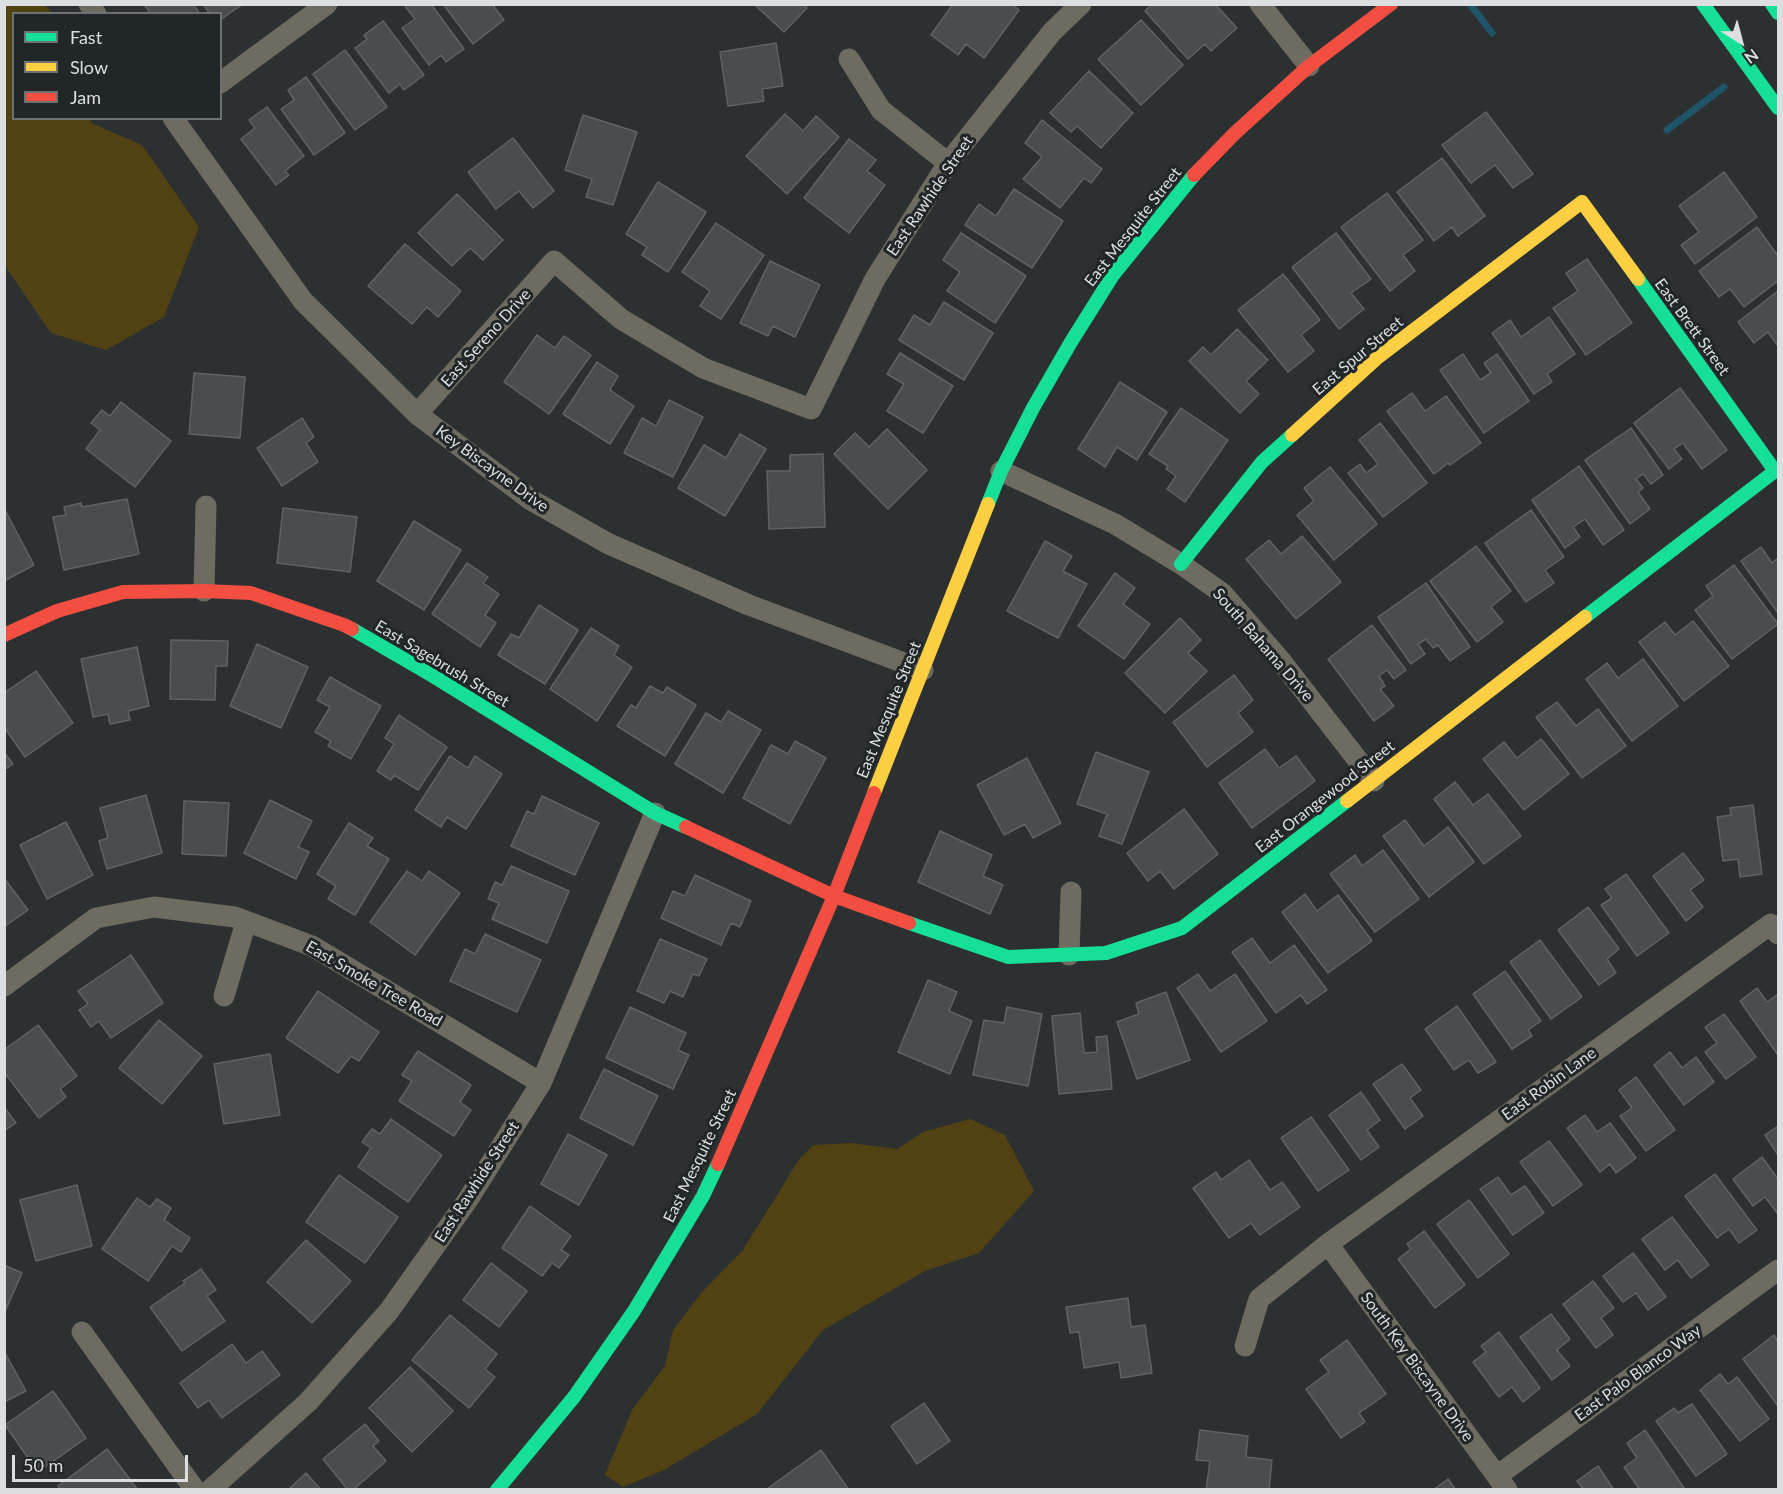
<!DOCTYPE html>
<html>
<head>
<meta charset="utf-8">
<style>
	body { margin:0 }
	#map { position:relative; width:1783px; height:1494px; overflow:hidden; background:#2d3031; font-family:Lato,sans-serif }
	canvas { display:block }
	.frame { position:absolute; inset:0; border:6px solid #dcdfe1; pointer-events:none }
	.legend { position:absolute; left:12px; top:12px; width:210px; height:108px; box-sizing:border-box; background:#212729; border:2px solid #6c7173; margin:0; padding:8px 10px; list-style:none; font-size:18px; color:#dcdfe1 }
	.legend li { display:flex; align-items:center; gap:12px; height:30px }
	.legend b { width:30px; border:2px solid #6c7173 }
	.north { position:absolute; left:1711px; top:12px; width:60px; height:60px; -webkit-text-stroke:4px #212729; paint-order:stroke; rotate:144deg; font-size:16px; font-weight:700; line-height:24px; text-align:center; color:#dcdfe1 }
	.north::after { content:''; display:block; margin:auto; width:21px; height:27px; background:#dcdfe1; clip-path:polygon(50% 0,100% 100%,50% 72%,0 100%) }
	.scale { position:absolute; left:12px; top:1455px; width:176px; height:27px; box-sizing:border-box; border:3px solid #dcdfe1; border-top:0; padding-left:8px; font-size:18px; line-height:21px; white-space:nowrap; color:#dcdfe1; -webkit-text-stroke:4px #212729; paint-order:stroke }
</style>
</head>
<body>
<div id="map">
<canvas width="1783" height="1494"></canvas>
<div class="frame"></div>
<ul class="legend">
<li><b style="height:8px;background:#16e098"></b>Fast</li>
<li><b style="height:8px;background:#ffcf43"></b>Slow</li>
<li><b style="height:8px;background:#f24e42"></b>Jam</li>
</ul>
<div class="north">N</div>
<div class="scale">50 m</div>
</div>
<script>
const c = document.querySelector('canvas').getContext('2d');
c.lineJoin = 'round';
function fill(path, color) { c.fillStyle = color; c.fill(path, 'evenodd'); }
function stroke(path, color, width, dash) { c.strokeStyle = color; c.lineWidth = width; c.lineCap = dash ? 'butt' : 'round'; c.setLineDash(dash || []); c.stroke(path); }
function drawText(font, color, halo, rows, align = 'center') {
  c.font = font + ' Lato,sans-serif'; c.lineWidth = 6; c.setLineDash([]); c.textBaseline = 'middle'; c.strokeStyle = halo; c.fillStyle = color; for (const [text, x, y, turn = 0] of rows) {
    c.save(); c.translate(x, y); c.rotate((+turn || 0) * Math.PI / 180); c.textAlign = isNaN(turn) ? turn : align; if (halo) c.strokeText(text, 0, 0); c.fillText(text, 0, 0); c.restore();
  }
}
const green = new Path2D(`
	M4,5H45L52,13L14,14V118L90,119L91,123L142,145L199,227L164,317L106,350L51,333L5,266Z
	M970,1119L1005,1135L1034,1191L979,1253L925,1271L823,1330L757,1414L664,1470L623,1487L605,1475L632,1410L665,1366L673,1330L702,1292L743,1250L798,1161L813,1145L851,1143L897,1149L923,1132Z`);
const stream = new Path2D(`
	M1470,4L1492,33
	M1667,130L1724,87`);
const building = new Path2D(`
	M144,4H193L200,14H151Z
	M203,4H243L220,20V14H210Z
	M407,4H431L464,49L446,62L441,55L429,65L402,28L415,19L405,6Z
	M443,4H492L504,20L473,44Z
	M754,4H802L807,8L784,32Z
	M953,4H1012L1019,10L984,58L966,44L958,55L931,35Z
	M1152,4H1215L1237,28L1211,51L1205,44L1188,59L1145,11Z
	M1141,20L1183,65L1141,105L1098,59Z
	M383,21L424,75L404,90L400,84L389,93L355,48L367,39L364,35Z
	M776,43L783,86L762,89L764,101L728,106L720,52Z
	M345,50L387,107L355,130L313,74Z
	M1089,71L1133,113L1101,148L1077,126L1071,132L1050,113Z
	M306,77L345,133L314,155L281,109L294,100L288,90Z
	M267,107L304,156L285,171L289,175L276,185L241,139L255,128L249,120Z
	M1486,112L1533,174L1513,188L1495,165L1471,183L1442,145Z
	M785,114L803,131L816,116L839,137L787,194L746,156Z
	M583,115L637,132L613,205L586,197L592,179L565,170Z
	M1042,120L1102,169L1091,183L1084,178L1060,208L1023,179L1042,157L1025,143Z
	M513,138L554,191L533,208L519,191L496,209L468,172Z
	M849,139L876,160L867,171L885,185L849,233L804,198Z
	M1442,158L1485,216L1458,236L1452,227L1434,241L1397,192Z
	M1724,172L1757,217L1695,264L1681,245L1699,232L1679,206Z
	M658,182L706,212L668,272L642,255L647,247L626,234Z
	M1014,189L1063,221L1032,268L965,225L979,204L996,216Z
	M1387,193L1423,240L1403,255L1415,271L1390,291L1341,227Z
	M457,194L503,240L483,260L470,248L452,266L418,233Z
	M716,223L764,255L721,319L700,306L710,291L682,272Z
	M1757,227L1778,256V281L1744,307L1730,289L1719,297L1699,271Z
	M961,233L1026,276L995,323L947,291L960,272L943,260Z
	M1336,233L1371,279L1351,293L1364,309L1339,329L1292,267Z
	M405,244L461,291L438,317L427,307L412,324L368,286Z
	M1587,259L1632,323L1586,355L1553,308L1578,291L1566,273Z
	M770,261L820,285L795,337L773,326L768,336L740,323Z
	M1283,274L1320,320L1301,335L1314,351L1288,372L1238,310Z
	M1778,291V346L1768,332L1754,343L1738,322Z
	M944,302L993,333L964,380L899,340L914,315L930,325Z
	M1549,317L1575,354L1547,374L1552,382L1534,394L1492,333L1510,320L1521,337Z
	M1237,329L1268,360L1246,381L1259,394L1240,413L1189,361L1203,347L1211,355Z
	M537,335L555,348L564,336L591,355L549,414L504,382Z
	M900,353L953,386L923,433L887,411L904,384L887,374Z
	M1463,354L1480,380L1491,373L1484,363L1497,354L1529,401L1484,433L1440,370Z
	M597,362L618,376L610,390L634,406L610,444L563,414Z
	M194,373L245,377L240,438L189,434Z
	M1120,382L1167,412L1137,460L1117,447L1105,467L1078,449Z
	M1680,388L1727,450L1702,469L1683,443L1674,449L1682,459L1669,469L1634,423Z
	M1412,393L1425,411L1446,396L1481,443L1450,465L1448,463L1434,474L1387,411Z
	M669,400L703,417L673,477L624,453L642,418L656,426Z
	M121,402L171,441L135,487L86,449L100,430L91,423L102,410L110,416Z
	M1181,408L1228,440L1185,502L1167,489L1176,476L1166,469L1168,466L1149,454Z
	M302,418L314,437L306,443L318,462L282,486L257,448Z
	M1380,423L1427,483L1383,517L1348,473L1360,464L1366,473L1378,464L1359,440Z
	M1631,428L1663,475L1651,484L1643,474L1636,479L1643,488L1638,492L1650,509L1630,524L1585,460Z
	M887,429L927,470L888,509L834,454L855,433L869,447Z
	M740,434L766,449L725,516L678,488L704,445L726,458Z
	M823,454L825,527L769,529L767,471H790V455Z
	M1579,466L1624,530L1603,545L1585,519L1573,527L1580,537L1565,548L1532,500Z
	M1330,467L1377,524L1334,560L1297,515L1314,501L1304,488Z
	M127,499L139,554L64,570L53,517L66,515L64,507L81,503L82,507Z
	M283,508L357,517L350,572L277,563Z
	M5,510L34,565L4,581V510Z
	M1531,510L1564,557L1545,570L1554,583L1526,602L1485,543Z
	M414,521L461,550L424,610L377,581Z
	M1302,536L1341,582L1296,619L1246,559L1269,540L1281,554Z
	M1045,541L1072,556L1063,571L1087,584L1058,638L1007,611Z
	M1476,546L1511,591L1491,607L1503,622L1477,642L1430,581Z
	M1761,547L1772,563L1778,558V613L1741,561Z
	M467,563L488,577L483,583L499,594L485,615L496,623L480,647L432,614Z
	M1734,565L1778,624L1732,659L1695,610L1713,596L1706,586Z
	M1115,573L1135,588L1123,604L1150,624L1124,659L1078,626Z
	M1426,583L1470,647L1450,661L1438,645L1433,648L1426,639L1418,644L1425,654L1411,664L1378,617Z
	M539,605L578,630L545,684L498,655L511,634L519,638Z
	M1180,618L1201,640L1188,653L1207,671L1165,713L1125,673Z
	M1693,621L1729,666L1684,701L1639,642L1665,622L1675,635Z
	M1372,625L1406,670L1394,679L1387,670L1379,676L1385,686L1380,689L1394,706L1374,721L1328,659Z
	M591,628L619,646L614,655L632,667L597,721L550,689Z
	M171,640L228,641L227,666H216L215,700L170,699Z
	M257,644L308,667L281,728L230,706Z
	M137,647L149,706L128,711L130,720L110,724L108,714L93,717L81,659Z
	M1643,659L1678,706L1632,741L1586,679L1607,663L1618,678Z
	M36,671L73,723L25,757L4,727V693Z
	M1234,675L1253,700L1238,713L1253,732L1207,767L1173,722Z
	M330,677L381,706L351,759L328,746L331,741L315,732L330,707L317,700Z
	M650,686L663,693L667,687L696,705L665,756L617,726L631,705L636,708Z
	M1557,702L1576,726L1598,709L1626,746L1582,778L1536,717Z
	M728,711L761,730L723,793L675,764L706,713L721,722Z
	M399,715L447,747L418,790L394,775L391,780L377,771L394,744L385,738Z
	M1541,739L1569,774L1524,810L1483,759L1504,742L1517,758Z
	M795,741L826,758L790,824L743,798L771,745L788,754Z
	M1265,749L1279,768L1296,756L1315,781L1252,828L1219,783Z
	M4,752L13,764L4,770Z
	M1096,752L1149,772L1122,844L1099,836L1107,814L1077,804Z
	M450,756L468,768L475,756L502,774L466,829L447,817L441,827L415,810Z
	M1027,758L1061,823L1033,838L1025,824L1004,835L977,785Z
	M1455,782L1473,805L1488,794L1521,836L1484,864L1434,799Z
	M146,795L162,853L107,869L99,841L108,838L100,808Z
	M542,796L599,823L575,875L511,846L527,811L534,814Z
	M270,800L312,821L298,847L309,852L296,879L244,853Z
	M184,801L229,803L226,856L182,854Z
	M1753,805L1762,874L1740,877L1738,859L1723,861L1717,817L1731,815L1730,808Z
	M1184,809L1218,854L1174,889L1160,871L1148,881L1127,853Z
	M1405,820L1424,846L1448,827L1474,862L1429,897L1383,836Z
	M66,822L93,875L47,899L20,845Z
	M349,823L373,838L367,846L389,859L355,915L328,899L336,886L317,874Z
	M940,831L992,855L983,876L1003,885L990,914L918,882Z
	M1383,850L1419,899L1375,932L1330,874L1355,855L1362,866Z
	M1683,853L1704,880L1690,890L1703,907L1686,921L1653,876Z
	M511,866L569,891L547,943L492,919L499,903L488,899L495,882L502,885Z
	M407,871L422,881L429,871L460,893L415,955L370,922Z
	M1626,874L1669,933L1637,956L1601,905L1612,898L1605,889Z
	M695,875L751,901L740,927L731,923L721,945L661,918L673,891L685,896Z
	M4,878L28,910L4,927Z
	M1305,894L1317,911L1338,895L1372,941L1328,973L1282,912Z
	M1588,907L1619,949L1607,959L1616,973L1599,985L1558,930Z
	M485,934L541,960L517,1012L450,981L465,949L475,954Z
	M1252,938L1270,963L1294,945L1327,990L1307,1004L1301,995L1276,1013L1232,952Z
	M660,939L707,959L699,976L693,974L683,997L670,991L664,1003L637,991Z
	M1540,940L1582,997L1551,1019L1510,962Z
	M131,955L163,1003L111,1038L99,1021L91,1027L79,1010L88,1004L78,991Z
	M1505,971L1541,1021L1528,1030L1532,1036L1512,1049L1473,994Z
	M1198,974L1210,991L1235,974L1267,1021L1221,1052L1177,988Z
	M928,980L957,992L949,1011L972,1021L950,1074L898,1052Z
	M1757,988L1767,1002L1778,994V1055L1740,1001Z
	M318,991L379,1032L359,1061L351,1056L338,1073L286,1038Z
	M1166,992L1190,1060L1137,1079L1117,1022L1139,1014L1136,1003Z
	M1457,1006L1496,1062L1478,1073L1469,1060L1454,1070L1425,1029Z
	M630,1007L686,1033L678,1050L689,1055L673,1089L606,1058Z
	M1007,1007L1042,1014L1028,1086L973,1075L984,1020L1004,1023Z
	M1080,1013L1084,1053L1097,1052L1096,1037L1107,1036L1112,1089L1059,1094L1052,1016Z
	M1724,1014L1756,1057L1726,1079L1705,1052L1717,1043L1705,1027Z
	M159,1020L202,1056L162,1104L119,1068Z
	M38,1025L77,1076L60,1089L66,1097L39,1118L4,1072V1050Z
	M418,1051L471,1085L460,1102L471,1110L454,1136L399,1101L412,1081L402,1075Z
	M1670,1052L1682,1068L1696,1057L1714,1082L1684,1105L1654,1065Z
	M270,1054L280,1115L224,1124L214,1064Z
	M1402,1064L1421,1090L1410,1098L1423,1116L1405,1129L1373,1084Z
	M604,1069L658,1096L633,1145L580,1118Z
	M1636,1077L1675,1130L1646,1151L1620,1116L1632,1108L1619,1090Z
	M1361,1092L1380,1120L1367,1130L1379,1147L1361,1160L1329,1115Z
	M4,1107L16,1123L4,1131Z
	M1585,1115L1597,1132L1610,1123L1636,1158L1616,1173L1610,1164L1600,1172L1567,1128Z
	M1311,1117L1349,1170L1318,1191L1281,1138Z
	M391,1119L442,1155L408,1202L358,1167L371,1148L362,1142L372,1129L380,1134Z
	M1778,1126V1155L1765,1135Z
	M568,1134L607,1155L579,1205L541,1184Z
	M1549,1141L1582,1185L1553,1206L1520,1162Z
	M1762,1157L1778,1179V1214L1765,1197L1753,1206L1733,1179Z
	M1249,1160L1270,1190L1282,1182L1300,1207L1260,1235L1251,1223L1229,1238L1193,1188L1216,1172L1221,1180Z
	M1715,1174L1757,1230L1739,1243L1729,1229L1717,1238L1685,1196Z
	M339,1175L398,1217L365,1263L306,1222Z
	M1498,1177L1511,1195L1525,1186L1544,1213L1513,1235L1480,1189Z
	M77,1185L92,1246L36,1261L20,1200Z
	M137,1198L150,1207L157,1199L171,1208L164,1220L190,1238L181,1252L172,1246L148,1281L102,1249Z
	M1469,1200L1509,1254L1478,1278L1437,1224Z
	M530,1206L571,1236L561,1250L569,1255L559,1268L552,1263L542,1276L502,1248Z
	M1672,1217L1709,1265L1691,1278L1678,1260L1665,1270L1642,1239Z
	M1424,1231L1465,1285L1435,1308L1398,1259L1411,1249L1407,1244Z
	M306,1240L351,1281L312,1323L267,1282Z
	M1633,1253L1666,1297L1648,1310L1636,1293L1623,1302L1603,1276Z
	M491,1263L527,1291L499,1327L463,1300Z
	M4,1265L22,1273L4,1314Z
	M201,1269L216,1290L207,1296L225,1321L182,1351L150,1307L185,1283L183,1281Z
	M1593,1281L1614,1308L1601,1318L1613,1335L1596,1348L1563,1304Z
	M1128,1298L1131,1327L1145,1325L1152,1373L1121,1378L1119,1362L1084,1368L1079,1332L1070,1333L1066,1307Z
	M1551,1314L1570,1339L1557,1350L1570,1366L1552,1380L1520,1337Z
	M450,1315L497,1354L485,1369L495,1377L469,1408L412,1360Z
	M1499,1332L1540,1388L1523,1402L1512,1387L1499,1397L1473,1362L1486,1352L1481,1346Z
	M1774,1335L1778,1342V1406L1743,1359Z
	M1347,1340L1386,1394L1359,1413L1365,1422L1341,1438L1306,1389L1329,1372L1320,1360Z
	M232,1344L246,1363L262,1351L280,1375L222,1418L209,1400L198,1408L180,1383Z
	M4,1351L26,1391L4,1402Z
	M410,1367L453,1411L412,1452L369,1408Z
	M1720,1374L1728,1384L1737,1377L1769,1419L1740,1441L1700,1390Z
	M53,1391L86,1438L38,1472L5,1425Z
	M924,1403L950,1441L917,1464L891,1426Z
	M1692,1404L1727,1454L1696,1476L1656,1421L1674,1408L1678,1413Z
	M365,1424L379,1441L373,1446L386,1461L353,1490H348L323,1459Z
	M1200,1430L1248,1436L1246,1457L1272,1460L1269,1490H1206L1210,1461L1196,1460Z
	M1645,1430L1684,1488L1682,1490H1640L1624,1467L1637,1458L1627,1443Z
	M107,1449L138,1490H60L58,1486Z
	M821,1450L849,1490L767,1489Z
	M1598,1466L1614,1490H1584L1577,1481Z
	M306,1473L321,1490H288Z
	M1448,1479L1456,1490H1433Z`);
const street = new Path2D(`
	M89,4L96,14
	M1260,4L1309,66
	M849,59L881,110L948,163
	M220,83L327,4
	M173,118L303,301L417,414L531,500L609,544L749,605L923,670
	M417,414L554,261L621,319L703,368L811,409L875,279L948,163L1052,32L1081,4
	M1001,471L1115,524L1181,564L1222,593L1281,661L1374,781
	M204,591L206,506
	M1069,955L1071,892
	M4,986L96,918L154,907L235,917L312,946L541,1083
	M224,996L246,922
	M1328,1244L1507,1490
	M82,1332L195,1490
	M1245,1346L1259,1299L1328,1244L1771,924L1778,934
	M1497,1476L1778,1270
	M210,1490L308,1402L389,1311L469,1198L541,1083L655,813`);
const fast = new Path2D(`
	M1703,4L1778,108
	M1772,4L1778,13
	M988,504L1001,471L1033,408L1071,342L1113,275L1194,175
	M1181,564L1262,462L1292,435
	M1585,617L1775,471L1638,279
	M352,629L433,676L655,813L686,827
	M909,923L1008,957L1106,953L1182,928L1347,801
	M497,1490L574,1397L634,1311L703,1196L718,1164`);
const slow = new Path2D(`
	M1292,435L1377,358L1582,202L1638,279
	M874,793L988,504
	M1347,801L1585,617`);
const jam = new Path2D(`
	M1194,175L1235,133L1309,66L1391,4
	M4,635L57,611L123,592L204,591L251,593L344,625L352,629
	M686,827L834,896L909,923
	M718,1164L834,896L874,793`);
const streetNames = [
	["East Rawhide Street",930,196,-56],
	["East Mesquite Street",1133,227,-52],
	["East Brett Street",1692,327,54],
	["East Sereno Drive",486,338,-48],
	["East Spur Street",1358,356,-40],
	["Key Biscayne Drive",492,469,36],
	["South Bahama Drive",1263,645,49],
	["East Sagebrush Street",442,664,31],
	["East Mesquite Street",889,710,-68],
	["East Orangewood Street",1325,797,-38],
	["East Smoke Tree Road",374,984,30],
	["East Robin Lane",1549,1084,-36],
	["East Mesquite Street",700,1156,-64],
	["East Rawhide Street",477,1182,-57],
	["South Key Biscayne Drive",1417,1367,54],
	["East Palo Blanco Way",1638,1373,-36]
];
fill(green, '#514213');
stroke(stream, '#205569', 7);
fill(building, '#4a4d4e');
stroke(building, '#606364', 1.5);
stroke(street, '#6e6b60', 21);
stroke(fast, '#16e098', 14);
stroke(slow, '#ffcf43', 14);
stroke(jam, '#f24e42', 14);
drawText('16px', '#dcdfe1', '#212729', streetNames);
</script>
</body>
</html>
